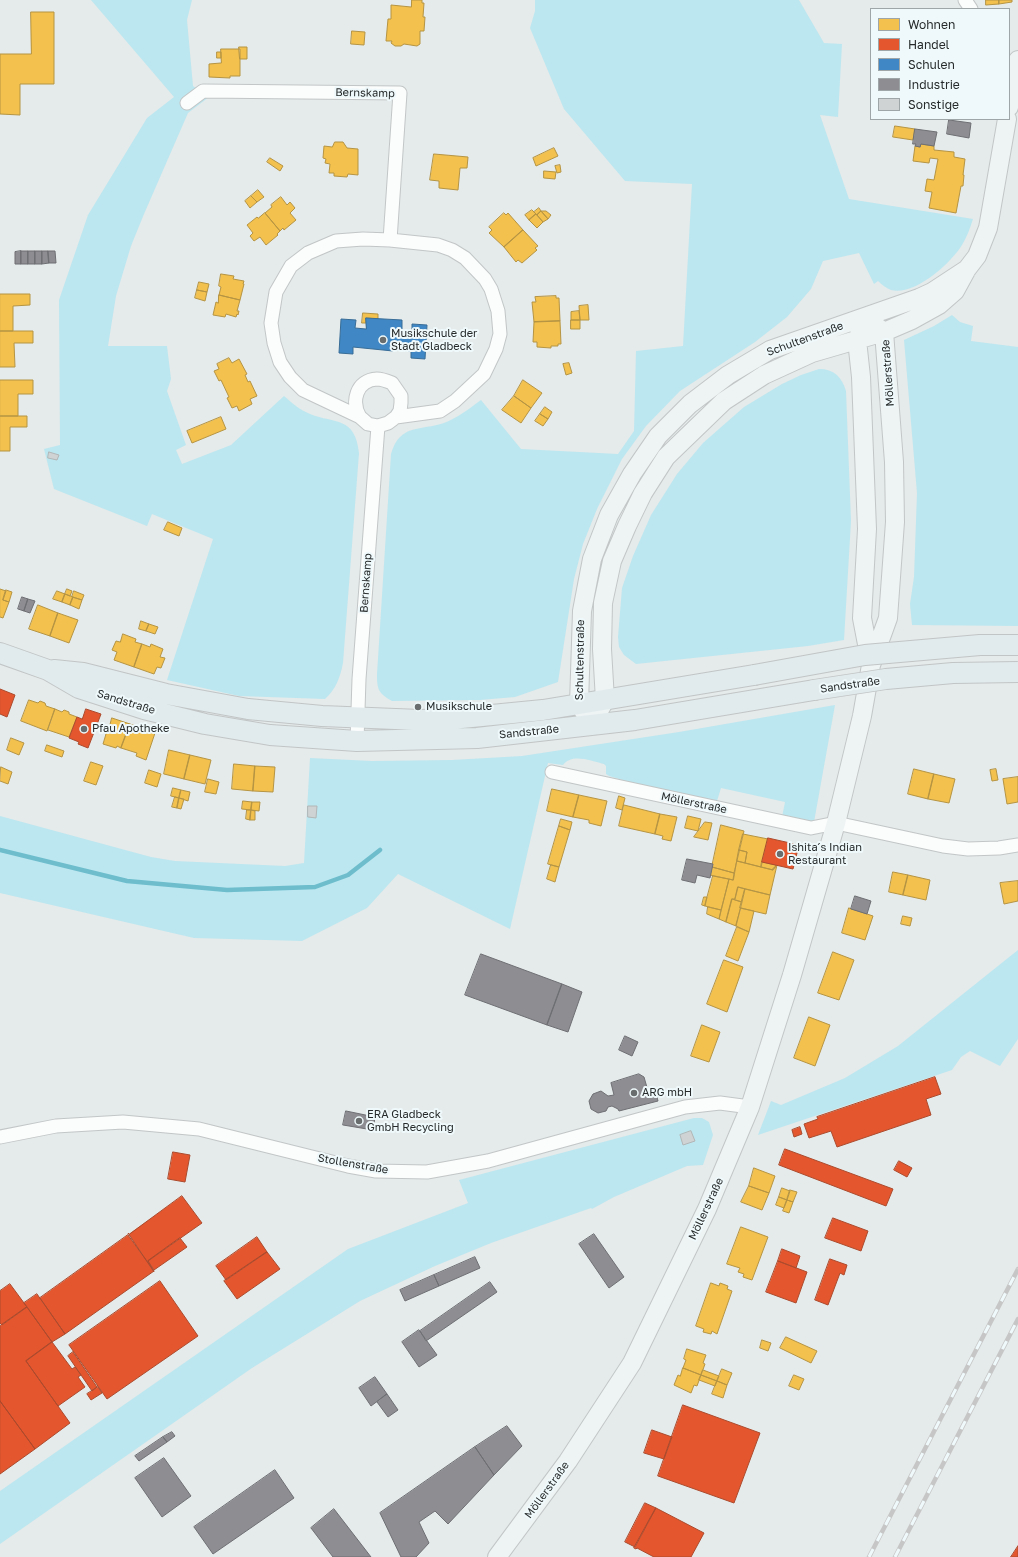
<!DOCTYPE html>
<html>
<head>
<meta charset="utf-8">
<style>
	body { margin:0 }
	#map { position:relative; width:1018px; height:1557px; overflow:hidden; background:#e5eaea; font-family:"Golos Text",sans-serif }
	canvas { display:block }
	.legend { position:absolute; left:870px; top:8px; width:140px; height:112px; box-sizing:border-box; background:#eff9fb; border:1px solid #9fa6a7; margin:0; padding:5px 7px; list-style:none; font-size:12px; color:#262a2a }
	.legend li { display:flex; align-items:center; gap:8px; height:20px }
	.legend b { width:20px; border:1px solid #9fa6a7 }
</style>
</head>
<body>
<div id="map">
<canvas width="1018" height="1557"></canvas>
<ul class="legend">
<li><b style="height:11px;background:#f2c14e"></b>Wohnen</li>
<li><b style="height:11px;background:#e4572e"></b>Handel</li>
<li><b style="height:11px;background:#3f88c5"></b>Schulen</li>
<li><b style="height:11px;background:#8d8d92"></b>Industrie</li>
<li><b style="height:11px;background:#cfd3d3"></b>Sonstige</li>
</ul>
</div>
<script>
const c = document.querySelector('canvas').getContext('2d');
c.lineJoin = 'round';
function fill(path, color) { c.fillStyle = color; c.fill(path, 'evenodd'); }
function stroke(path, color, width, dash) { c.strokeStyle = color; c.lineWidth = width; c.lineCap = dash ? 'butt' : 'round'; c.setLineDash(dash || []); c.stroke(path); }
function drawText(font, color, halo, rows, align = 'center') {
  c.font = font + ' "Golos Text",sans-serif'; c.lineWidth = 4; c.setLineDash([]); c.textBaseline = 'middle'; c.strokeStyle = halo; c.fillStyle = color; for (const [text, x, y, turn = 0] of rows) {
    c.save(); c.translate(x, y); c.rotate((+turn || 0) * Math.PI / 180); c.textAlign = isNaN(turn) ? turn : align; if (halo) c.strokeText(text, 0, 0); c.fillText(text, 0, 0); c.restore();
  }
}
const green = new Path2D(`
	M91,0H192L187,20L193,86L209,97L188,113L144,214L131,246L116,296L108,346H167L171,379L167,391L186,445L176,450L182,464L231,445L284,396C292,403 300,410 310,414C335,424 355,416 359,453L343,663C340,678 336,689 325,699L239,696L167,680L213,539L152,514L147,526L54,489L44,449L60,445L59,300L88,215L147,118L174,97Z
	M535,0H799L824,43L842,44L838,117L820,115L849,199L973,219C970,228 967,237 962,245C951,263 915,296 891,290C886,288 882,285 878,281L874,284L859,253L823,261L811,289L787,317L755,342L680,391L646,426L622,459L597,509L583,544L574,579L558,682L515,697L480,700L392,701C378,693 377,689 377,674L391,454C400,423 421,431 444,423C457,418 469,409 481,400L521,449L618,454L634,431L636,351L683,346L692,184L625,181L564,109L530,28L535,11Z
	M952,315L960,322L973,326L971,341L1018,347V626L912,625L910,604L914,577L917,493L904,340L934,326Z
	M819,369C834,369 842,377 846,391L851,521L844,640L808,646L636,664L624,655L619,647L618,637L622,588L633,556L651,515L677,474L703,443L744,407L782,384L801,375Z
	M835,705L814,822L782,817L785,802L721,788L717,801L653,789L609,776L606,774V766L604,764C591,761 572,753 563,765L548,763L510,929L398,874L367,908L302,941L194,938L0,893V816L151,857L175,861L285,866L304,863L310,758L372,761L452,760L522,756L679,732Z
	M1018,950V1039L1000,1066L970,1051L961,1057L952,1070L758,1135L771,1101L781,1105L845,1078L898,1046Z
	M694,1118H702L709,1122L713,1135L703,1165L687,1166L614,1197L592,1209L591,1208L491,1243L435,1266L360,1301L252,1368L0,1544V1491L348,1249L468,1203L459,1180Z`);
const homes = new Path2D(`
	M412,0H422V3H424L423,17H425L424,31H420V44L417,46L404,44L401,46H395L391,43L392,41H386L388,19H391V5L411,7Z
	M986,0H999V4L986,5Z
	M999,0H1012V2L999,4Z
	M31,12H54V84H20V115L0,114V54H31Z
	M352,31L365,32L364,45L351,44Z
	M239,47H247V59H240Z
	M221,49H240V76H230V78L209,77V64L221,63Z
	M217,52H221V58H217Z
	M895,126L915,129L913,140L893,137Z
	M335,142H343L347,148L358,149V175L348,174L347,177L334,176V173H329L330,164L325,163L326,159L323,158L324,146L332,147Z
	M921,144L934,146V150L954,152V157L965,159L963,175H964L963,186H961L956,213L929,208L932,192L925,191L927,179L934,180L938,159L930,158L929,163L913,161L915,146L920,147Z
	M554,148L558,156L536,166L533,158Z
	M434,154L468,157L467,168H460L458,190L439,188V181L430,180Z
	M270,158L283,166L280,171L267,162Z
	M560,165L561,172L557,173L555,166Z
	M544,171L556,172L555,179L544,178Z
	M258,190L264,197L257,202L251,196Z
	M251,196L257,202L250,208L245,201Z
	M281,197L287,205L290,202L295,208L290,213L296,220L284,230L283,228L280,231L265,213L272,207L271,205Z
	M539,208L541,211H546L551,215L548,219L541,211L537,215L534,212Z
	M532,210L536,214L529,220L525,215Z
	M541,211L548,219L543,222L537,215Z
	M265,213L280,231L277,234L278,235L266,245L260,237L254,241L250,236L253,233L247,225L257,217L258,218Z
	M504,213L506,215L508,213L523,230L504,247L489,233L492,230L489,227Z
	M536,214L543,222L537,228L529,220Z
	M523,230L538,246L535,248L537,250L522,263L518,260L516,262L504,247Z
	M221,274L234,276L233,279L244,281L243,284H244L240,300L219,295L221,287L219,286Z
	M199,282L209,284L207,292L197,290Z
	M197,290L207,292L205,301L195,298Z
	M0,294H30V305L13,306V331H0Z
	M219,295L240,300L237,311H239L238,315L237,314L236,317L226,314L225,317L213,315L216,302L218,303Z
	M556,296V298H559L560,321L534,322L532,302H536L535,297Z
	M588,305L589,320H580L579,306Z
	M579,311L580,320H571V312Z
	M363,313L378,314V319L366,318V323H362Z
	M571,320H580V329H571Z
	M560,321L561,344H558V346H551V348L537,347V342H533L534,322Z
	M0,331H33V343H14L15,367H0Z
	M229,358L232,363L239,359L247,374L245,375L248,382L250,381L257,396L250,399L252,404L239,411L237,406L232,408L227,398L229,397L221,380L219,381L214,371L219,369L217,364Z
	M569,363L572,373L566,375L563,364Z
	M0,380H33V394H18V416H0Z
	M523,380L542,393L531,408L514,396Z
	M514,396L531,408L521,423L502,410Z
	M545,407L552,412L548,419L540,414Z
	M540,414L548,419L543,426L535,421Z
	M0,416H27V427H10V451H0Z
	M221,417L226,429L192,443L187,431Z
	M168,522L182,528L179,536L164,530Z
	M0,589L6,591L3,600L9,602L3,618L0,617Z
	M67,589L72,591L70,596L65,594Z
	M6,590L12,592L9,602L3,600Z
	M57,591L65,594L62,602L53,599Z
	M74,591L84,595L82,600L72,597Z
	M65,594L73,597L70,605L62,602Z
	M73,597L82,600L79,609L70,605Z
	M38,605L58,613L50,636L29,629Z
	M58,613L78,620L69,643L50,636Z
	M141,621L149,624L146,631L139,629Z
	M149,624L158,627L155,634L146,631Z
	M123,634L136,639L135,642L142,644L134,667L114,660L117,652L112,650L116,641L120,642Z
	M142,644L150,647L151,644L163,649L160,657L165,658L161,668L157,667L154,674L134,667Z
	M29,700L38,703L40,701L45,703L46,706L55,709L47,731L21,721Z
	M55,709L62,712L64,710L69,712V714L77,717L69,737L48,730Z
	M112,718L130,724L121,748L117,746L116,748L103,744L106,734L104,733L106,726L109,727Z
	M130,724L155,733L146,760L136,756L137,753L121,748Z
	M11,738L24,743L19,755L7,750Z
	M47,745L64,751L62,757L45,751Z
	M169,750L190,755L184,779L164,774Z
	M190,755L211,760L205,784L184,779Z
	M91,762L103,766L96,785L84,781Z
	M234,764L255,766L253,791L232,789Z
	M255,766L275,767L273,792L253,791Z
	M1,767L12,772L8,784L0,781Z
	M914,769L934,774L928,799L908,794Z
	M996,769L998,780L992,781L990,770Z
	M149,770L161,774L157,787L145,783Z
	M934,774L955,779L949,803L928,799Z
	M1018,777V802L1007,804L1003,779Z
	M208,779L219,782L216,794L205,792Z
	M173,788L181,790L179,798L171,796Z
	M552,789L579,795L573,817L547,811Z
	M181,790L190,792L188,801L179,798Z
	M579,795L607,801L601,826L589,823V820L573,817Z
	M619,796L625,798L622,810L616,808Z
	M175,797L179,798L177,808L172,807Z
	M179,798L184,799L181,809L177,808Z
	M243,801L252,802L251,810L242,809Z
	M252,802H260L259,811L251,810Z
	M624,805L660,814L655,834L619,826Z
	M247,810H251L250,820L246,819Z
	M251,810L255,811V820H250Z
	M660,814L677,817L671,841L662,839L663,836L655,834Z
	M688,816L701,819L698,831L685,828Z
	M561,819L572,822L570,830L559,826Z
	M705,822L712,823L708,840L694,837Z
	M721,825L744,831L734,873L712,867Z
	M559,826L570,830L559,867L548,864Z
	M743,834L768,839L761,867L745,863L747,852L739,850Z
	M739,850L747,852L745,863L737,861Z
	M737,861L773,870L776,865H777L770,895L738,887L735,899H732L726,922L719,919L729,879L733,880Z
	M762,862L776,865L775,868H773V870L761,867Z
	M551,865L559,867L555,882L547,879Z
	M712,867L734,873L733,880L710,875Z
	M893,872L908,875L903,895L889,892Z
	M908,875L930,880L926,900L903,895Z
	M713,876L729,879L721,910L705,906Z
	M1018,881V901L1004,904L1000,883Z
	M738,887L745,889L742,902L735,900Z
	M745,889L770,895L766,914L740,908Z
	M704,897H707L705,906L702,905Z
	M732,899L742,902L736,926L726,922Z
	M708,907L721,910L719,919L707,914Z
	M741,908L754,911L749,932L736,926Z
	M849,908L873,916L865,940L842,933Z
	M903,916L912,918L910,926L901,924Z
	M737,927L749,932L738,961L726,956Z
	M833,952L854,960L839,1000L818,993Z
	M724,960L743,967L727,1012L707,1004Z
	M809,1017L830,1025L815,1066L794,1058Z
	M702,1025L720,1032L709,1062L691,1056Z
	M754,1168L775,1176L769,1193L749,1186Z
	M749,1186L769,1193L762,1210L741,1202Z
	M782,1188L790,1191L787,1200L779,1197Z
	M790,1190L797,1192L793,1202L787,1200Z
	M779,1197L787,1200L784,1208L776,1205Z
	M787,1200L793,1202L789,1213L783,1211Z
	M741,1227L768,1237L752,1280L743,1277L744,1274L738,1272L740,1268L727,1264Z
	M711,1283L719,1286L720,1283L728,1286L727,1289L732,1291L717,1334L712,1331L711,1334L703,1332L704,1329L696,1326Z
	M786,1337L817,1351L811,1363L780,1348Z
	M762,1340L771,1343L768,1351L760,1348Z
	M687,1349L706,1355L703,1363L705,1364L701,1375L683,1368L686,1360L684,1359Z
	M683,1368L701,1375L697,1386L694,1385L691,1393L674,1385L678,1375L680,1376Z
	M722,1369L732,1373L727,1385L717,1381Z
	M703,1370L719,1376L717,1381L701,1375Z
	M701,1375L717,1381L715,1386L699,1380Z
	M794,1375L804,1379L799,1390L789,1386Z
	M717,1381L727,1385L723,1398L712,1394Z`);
const shops = new Path2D(`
	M0,689L15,695L7,717L0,714Z
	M86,709L101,714L88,748L78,744L79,742L69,738L77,717L82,719Z
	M768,838L799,845L793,869L762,862Z
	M935,1077L941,1094L926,1099L931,1115L837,1147L831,1131L809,1138L804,1124L818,1119L817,1117Z
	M800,1127L802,1134L794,1137L792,1130Z
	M785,1149L893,1189L886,1206L779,1165Z
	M173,1152L190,1155L185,1182L168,1179Z
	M899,1161L912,1168L907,1177L894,1170Z
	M182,1196L202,1223L148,1261L154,1272L128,1233L129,1234Z
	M833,1218L868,1231L861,1251L825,1238Z
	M128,1235L154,1271L65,1334L40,1298Z
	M257,1237L267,1252L226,1280L216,1266Z
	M180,1238L187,1247L154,1270L148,1261Z
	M782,1249L800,1256L796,1268L778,1261Z
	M267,1252L280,1269L237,1299L224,1281Z
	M830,1259L847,1265L844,1275L840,1273L828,1305L815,1300Z
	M778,1261L807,1272L796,1303L766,1292Z
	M160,1281L198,1336L107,1399L69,1345Z
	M10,1284L27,1307L2,1325L0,1323V1291Z
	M37,1294L65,1334L52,1342L24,1303Z
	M27,1307L52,1342L26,1361L70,1423L35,1449L0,1401V1326Z
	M52,1342L72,1369L75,1367L81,1375L78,1377L85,1387L58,1406L26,1361Z
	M73,1352L97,1387L92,1391L68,1356Z
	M98,1387L102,1393L91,1400L87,1394Z
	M0,1401L35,1449L0,1474Z
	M683,1405L760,1433L734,1503L658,1476Z
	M652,1430L672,1437L664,1459L644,1453Z
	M645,1503L656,1508L635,1547L625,1542Z
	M656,1508L704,1533L691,1557H654L637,1548L636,1549L634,1548Z
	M1018,1546V1557H1011Z`);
const schools = new Path2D(`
	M366,318L402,320V332H412V324L427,325L425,359L411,358V351L393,350V351L353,347V354L339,353L341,319L356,320L355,328L366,329Z`);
const industry = new Path2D(`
	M949,120L971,123L969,138L947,134Z
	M915,129L937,132L934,146L921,144L920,147L915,146L916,144H913Z
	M21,251H28V264H21Z
	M21,251V264H15V252Z
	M28,251H35V264H28Z
	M35,251H42V264H35Z
	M42,251H48L49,263L42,264Z
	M48,251H55L56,263H49Z
	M22,597L28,599L24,611L18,609Z
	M28,599L35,601L30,613L24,611Z
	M687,859L713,864L710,878L697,875L695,883L682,880Z
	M855,896L871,901L867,914L851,909Z
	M481,954L562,984L547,1025L465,995Z
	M562,984L582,992L568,1032L547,1025Z
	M625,1036L638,1042L632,1056L619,1050Z
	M639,1074L644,1077L648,1091L655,1089L658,1101L619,1111L618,1109L612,1106L608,1107L606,1111L598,1113L591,1109L589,1101L593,1094L601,1091L608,1096L614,1095L611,1083Z
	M346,1111L375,1117L373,1130L343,1125Z
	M594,1234L624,1277L609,1288L579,1244Z
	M475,1257L480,1268L439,1286L434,1275Z
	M434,1275L439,1286L405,1301L400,1290Z
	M490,1282L497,1292L426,1341L420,1331Z
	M419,1330L437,1355L419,1367L402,1342Z
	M375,1377L387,1394L371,1406L359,1388Z
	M387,1394L398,1410L388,1417L377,1402Z
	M507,1426L522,1446L494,1475L475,1447Z
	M172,1432L175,1436L167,1442L163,1437Z
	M163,1437L167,1442L139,1461L135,1456Z
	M475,1447L494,1475L448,1524L435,1511L419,1522L429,1543L416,1557H401L380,1513Z
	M164,1458L191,1496L162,1517L135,1478Z
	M275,1470L294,1498L213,1554L194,1527Z
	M334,1509L371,1557H333L311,1528Z`);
const stream = new Path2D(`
	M0,850L127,881L227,890L315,887L348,875L380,850`);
const building = new Path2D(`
	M49,452L59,455L57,460L48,458Z
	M308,806H317L316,818L308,817Z
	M691,1131L695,1141L683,1145L680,1135Z`);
const street = new Path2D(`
	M965,0L971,9
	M187,103L203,91L400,93L390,240
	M360,417C351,402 356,380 377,379C382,379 387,381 392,383L401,396V403L400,411L396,417L388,423L378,426L368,424L360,417L303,390L290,377L280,362L274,343L271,323L276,292L291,266L308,253L336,241L363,239L390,240L438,245L452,250L465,258L485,279L491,289L498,311L500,334L496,349L484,374L455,401L440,411L396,417
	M357,741L359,679L378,426
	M552,772L811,828L836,823L943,846L968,849L999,848L1018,845
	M0,1137L56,1126L123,1122L199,1129L348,1166L376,1171L427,1172L488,1161L685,1107L720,1103L750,1107`);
const secondary = new Path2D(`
	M1009,107L1018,60
	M967,269L932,292L919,298L770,350L728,375L690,404L658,436L632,474L609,515L592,559L582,611L579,704L592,724L605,700L602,649L603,603L612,561L627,526L643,493L666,457L724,401L764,375L812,353L884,332L912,320L939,305L955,291L967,269L977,256L988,228L1007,119
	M861,330L857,340L861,377L867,529L862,618L871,665
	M497,1557L568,1461L632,1363L707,1209L750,1107L792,975L836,823L862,716L871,665L888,618L895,522L894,462L884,332L875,325`);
const primary = new Path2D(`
	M0,653L48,670L79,688L144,709L205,724L270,735L357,741L477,738L635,720L814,690
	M54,670L83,673L166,694L248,709L322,716L420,720L451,719L543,710L754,675`);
const rail = new Path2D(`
	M869,1557L1018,1269
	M895,1557L1018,1319`);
const primaryBridge = new Path2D(`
	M754,675L865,655L980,645H1018
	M814,690L886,679L953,673L1018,672`);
const markers = [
	[383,340,4,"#696d6d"],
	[418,707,4,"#696d6d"],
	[84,729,4,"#696d6d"],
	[780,854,4,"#696d6d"],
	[634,1093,4,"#696d6d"],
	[359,1121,4,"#696d6d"]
];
const streetNames = [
	["Bernskamp",365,93,1],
	["Schultenstraße",805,339,-20],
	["Möllerstraße",888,373,-94],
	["Bernskamp",366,583,-86],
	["Schultenstraße",580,660,-89],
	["Sandstraße",850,685,-8],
	["Sandstraße",126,702,17],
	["Sandstraße",529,732,-6],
	["Möllerstraße",694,803,12],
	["Stollenstraße",353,1164,10],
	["Möllerstraße",706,1209,-65],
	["Möllerstraße",547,1490,-54]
];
const poiNames = [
	["Musikschule der",391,334],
	["Stadt Gladbeck",391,347],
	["Musikschule",426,707],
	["Pfau Apotheke",92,729],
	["Ishita´s Indian",788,848],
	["Restaurant",788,861],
	["ARG mbH",642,1093],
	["ERA Gladbeck",367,1115],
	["GmbH Recycling",367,1128]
];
fill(green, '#bce7f0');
fill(homes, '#f2c14e');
stroke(homes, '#b59443', 1);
fill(shops, '#e4572e');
stroke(shops, '#ab4a2d', 1);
fill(schools, '#3f88c5');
stroke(schools, '#386c96', 1);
fill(industry, '#8d8d92');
stroke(industry, '#6e6f73', 1);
stroke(stream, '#6dbdcd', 4.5);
fill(building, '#cfd3d3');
stroke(building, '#b2b6b6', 1);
stroke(street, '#c2c6c6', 15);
stroke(secondary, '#c2c6c6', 20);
stroke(primary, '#c2c5c5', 22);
stroke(street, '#fbfcfc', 13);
stroke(secondary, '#eef3f4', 18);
stroke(primary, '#e1ebed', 20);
stroke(rail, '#c6c6c6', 4.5);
stroke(rail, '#eff9fb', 3, [9]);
stroke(primaryBridge, '#c2c5c5', 22, []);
stroke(primaryBridge, '#e1ebed', 20);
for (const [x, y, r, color] of markers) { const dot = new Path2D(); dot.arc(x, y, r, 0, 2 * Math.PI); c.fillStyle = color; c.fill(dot); stroke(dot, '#eff9fb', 1.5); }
drawText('11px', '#262a2a', '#eff9fb', streetNames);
drawText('11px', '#262a2a', '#eff9fb', poiNames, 'left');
</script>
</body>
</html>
